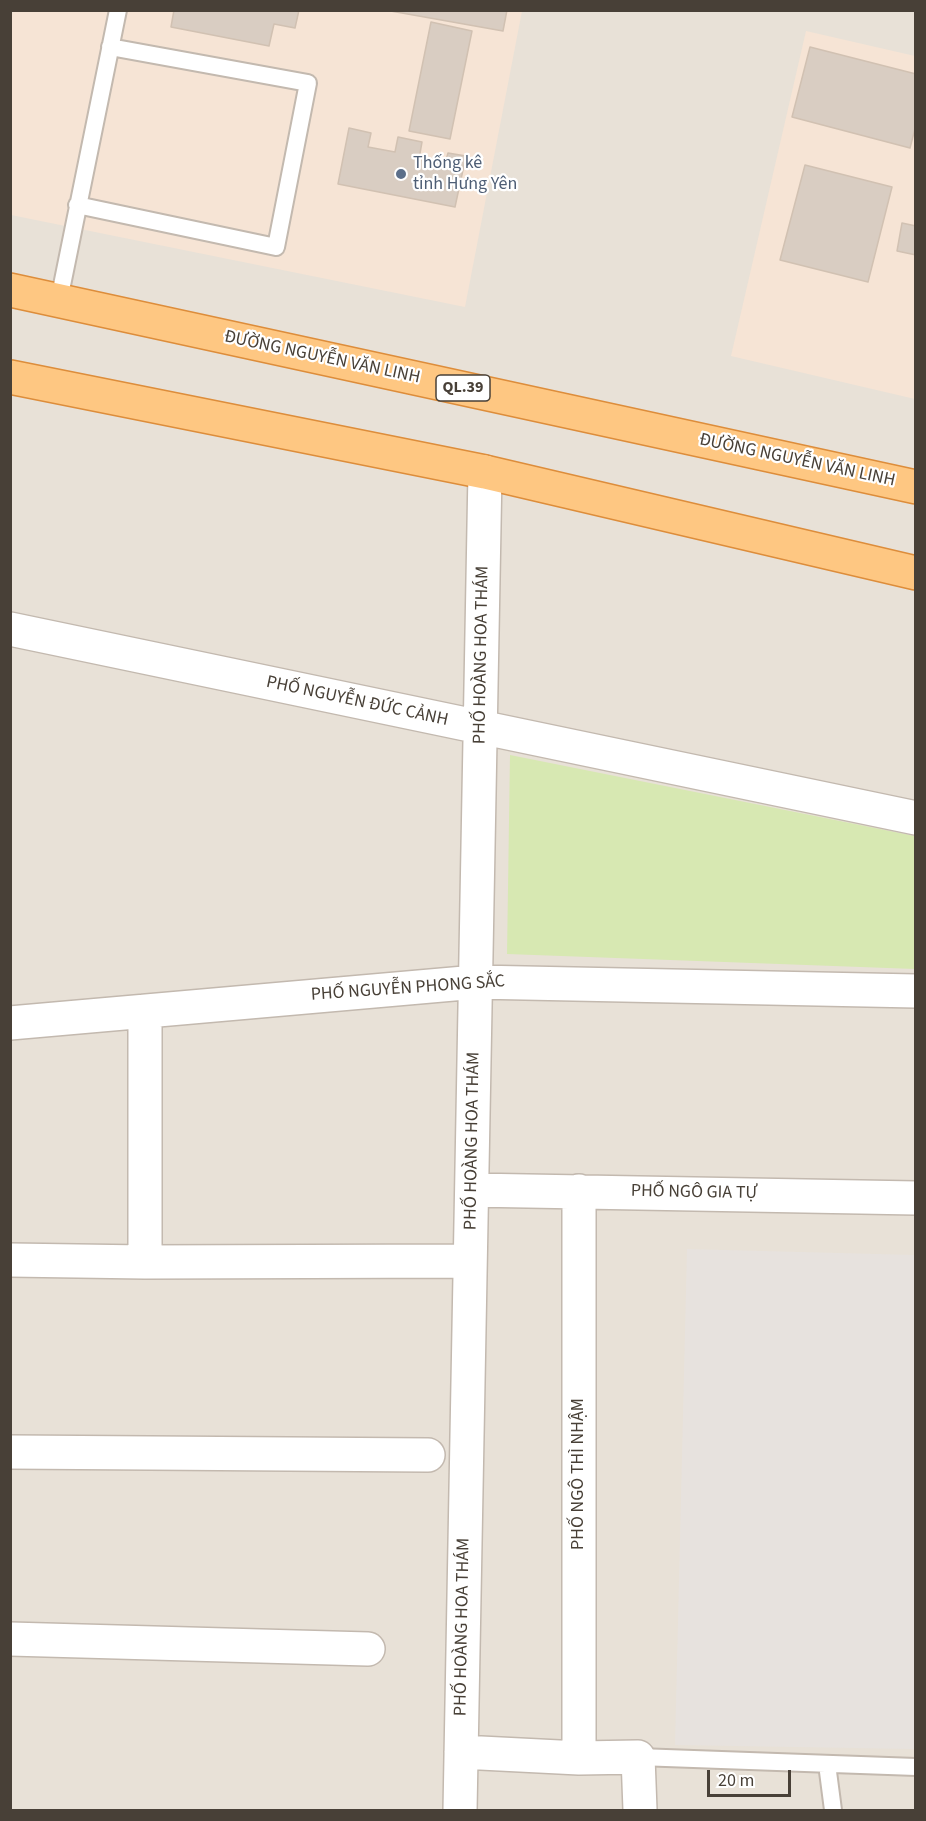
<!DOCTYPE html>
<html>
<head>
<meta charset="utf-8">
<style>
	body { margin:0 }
	#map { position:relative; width:926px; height:1821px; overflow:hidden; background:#f5f0e9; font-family:"Source Sans 3",sans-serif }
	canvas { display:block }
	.frame { position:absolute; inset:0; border:12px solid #484037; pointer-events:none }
	.scale { position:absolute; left:707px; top:1770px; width:84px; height:27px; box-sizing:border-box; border:3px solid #484037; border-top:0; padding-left:8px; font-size:18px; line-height:21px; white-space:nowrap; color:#484037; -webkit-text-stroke:4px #fff; paint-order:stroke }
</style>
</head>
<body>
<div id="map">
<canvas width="926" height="1821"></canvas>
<div class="frame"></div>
<div class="scale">20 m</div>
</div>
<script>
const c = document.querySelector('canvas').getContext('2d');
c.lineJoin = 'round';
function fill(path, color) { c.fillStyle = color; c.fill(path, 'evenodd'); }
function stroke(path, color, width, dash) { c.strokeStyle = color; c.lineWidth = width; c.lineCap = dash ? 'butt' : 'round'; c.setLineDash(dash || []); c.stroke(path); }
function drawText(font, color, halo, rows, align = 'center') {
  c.font = font + ' "Source Sans 3",sans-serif'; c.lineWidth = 4.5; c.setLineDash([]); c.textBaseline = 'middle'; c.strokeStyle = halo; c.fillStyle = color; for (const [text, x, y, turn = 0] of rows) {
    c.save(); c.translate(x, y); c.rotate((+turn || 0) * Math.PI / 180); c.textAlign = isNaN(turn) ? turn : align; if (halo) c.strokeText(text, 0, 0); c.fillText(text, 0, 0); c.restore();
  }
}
const residential = new Path2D(`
	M11,11H915V1810H11Z`);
const commercial = new Path2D(`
	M13,11H522L465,307L11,215L10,22Z
	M806,31L915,56V399L731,356Z`);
const industrial = new Path2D(`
	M687,1249L915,1255V1749L675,1745Z`);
const green = new Path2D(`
	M510,755L915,836V969L507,954Z`);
const building = new Path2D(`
	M174,10H299L295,28L274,24L269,46L171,27Z
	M385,10H507L503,31Z
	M431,22L472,31L450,139L409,131Z
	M810,47L916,74V125L910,148L792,117Z
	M349,128L371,133L368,147L395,152L398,137L422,142L419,159L445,164L448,153L466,156L455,207L338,184Z
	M805,165L892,187L868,282L780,260Z
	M902,223L916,226V255L897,251Z`);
const service = new Path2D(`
	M77,205L276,247L308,83L110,47
	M59,300L118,10
	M638,1757L916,1767
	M827,1764L833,1810`);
const minor = new Path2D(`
	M10,629L916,818
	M145,1011V1262
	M10,1023L476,982L916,991
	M472,1190L916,1198
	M579,1191V1758
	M10,1260L145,1262L470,1261
	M10,1452L428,1455
	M10,1639L368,1649
	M461,1752L579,1758L638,1757L640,1810
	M460,1810L485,472`);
const trunk = new Path2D(`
	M10,290L916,487
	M10,377L485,472L916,573`);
const markers = [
	[401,174,6,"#5c6f8a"]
];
const shields = [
	[463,388,54]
];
const shieldNames = [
	["QL.39",463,388]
];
const serviceNames = [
	["Thống kê",413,164],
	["tỉnh Hưng Yên",413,185]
];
const streetNames = [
	["ĐƯỜNG NGUYỄN VĂN LINH",322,358,12],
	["ĐƯỜNG NGUYỄN VĂN LINH",797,461,12],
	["PHỐ HOÀNG HOA THÁM",482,655,-89],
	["PHỐ NGUYỄN ĐỨC CẢNH",357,702,12],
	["PHỐ NGUYỄN PHONG SẮC",408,989,-4],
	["PHỐ HOÀNG HOA THÁM",473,1141,-89],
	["PHỐ NGÔ GIA TỰ",694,1193,1],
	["PHỐ NGÔ THÌ NHẬM",579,1474,-90],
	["PHỐ HOÀNG HOA THÁM",463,1627,-89]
];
fill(residential, '#e8e1d7');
fill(commercial, '#f6e4d5');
fill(industrial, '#e7e2de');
fill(green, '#d7e8b2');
fill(building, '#d9cdc2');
stroke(building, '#d1c1b2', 1.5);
stroke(service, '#c3b9af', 20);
stroke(minor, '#c3b9af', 36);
stroke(trunk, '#dd8d3b', 36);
stroke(service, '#fff', 16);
stroke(minor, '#fff', 33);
stroke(trunk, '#fec782', 33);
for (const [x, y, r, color] of markers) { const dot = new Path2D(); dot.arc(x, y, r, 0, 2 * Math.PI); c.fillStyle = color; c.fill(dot); stroke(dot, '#fff', 2); }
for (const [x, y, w] of shields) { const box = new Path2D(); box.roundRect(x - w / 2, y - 13, w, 26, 4.5); c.fillStyle = '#fff'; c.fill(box); stroke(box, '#484037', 1.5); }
drawText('bold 16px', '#484037', null, shieldNames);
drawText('18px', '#4e5e75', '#fff', serviceNames, 'left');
drawText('18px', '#484037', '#fff', streetNames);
</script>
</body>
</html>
